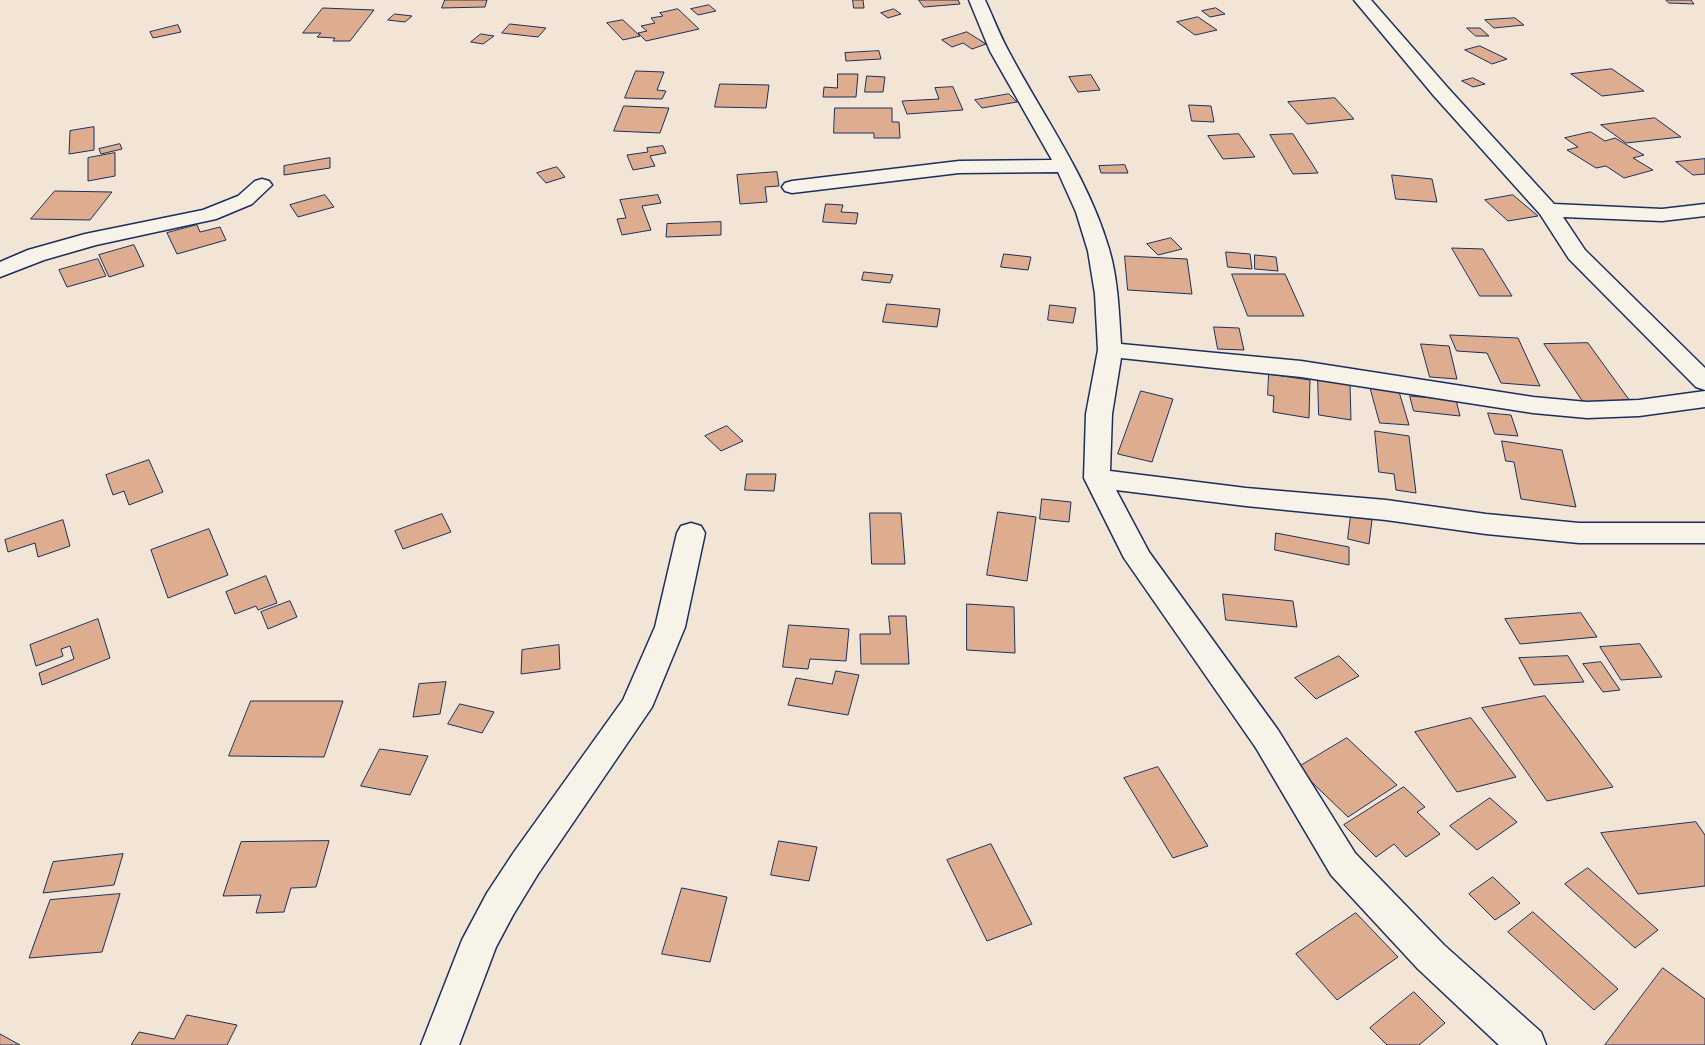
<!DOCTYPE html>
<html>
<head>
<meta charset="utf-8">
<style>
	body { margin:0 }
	canvas { display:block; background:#f2e5d6 }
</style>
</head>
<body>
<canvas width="1705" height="1045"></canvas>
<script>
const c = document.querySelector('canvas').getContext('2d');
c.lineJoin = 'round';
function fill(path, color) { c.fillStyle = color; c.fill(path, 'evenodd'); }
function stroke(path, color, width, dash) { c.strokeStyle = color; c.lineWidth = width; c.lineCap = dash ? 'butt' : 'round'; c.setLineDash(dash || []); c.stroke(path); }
const building = new Path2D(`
	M445,0H487L485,7L442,8Z
	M853,0H863L864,8H854Z
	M919,0H958L960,4L924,7Z
	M1666,0H1691L1694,4L1669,3Z
	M709,5L716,11L698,15L691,9Z
	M323,8L374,10L350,41H333L335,38L317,37L321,33H303Z
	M1216,8L1225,14L1210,17L1202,11Z
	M678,9L699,29L646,41L638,33L647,31L641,26L655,23L651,18L663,16L660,13Z
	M894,9L901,14L888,18L881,13Z
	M395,14L412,16L405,22L388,20Z
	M1198,17L1217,30L1195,35L1177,22Z
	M1515,18L1524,25L1494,28L1485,20Z
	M623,20L640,36L623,40L607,23Z
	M510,24L546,28L538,37L502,33Z
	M178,25L181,32L153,38L150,32Z
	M1467,28H1480L1489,36H1476Z
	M967,32L986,44L972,49L963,43L952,47L942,40Z
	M481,34L494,36L483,44L471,42Z
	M1480,46L1507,59L1492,64L1465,50Z
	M879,51L881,59L846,61L845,53Z
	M1612,69L1644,91L1602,96L1571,74Z
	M636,71L664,72L657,90L666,91L662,99L625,98Z
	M838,74H858L856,97H823L824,87L837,88Z
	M1091,75L1100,90L1078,92L1069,77Z
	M867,76L885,77L883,92H865Z
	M1473,78L1485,84L1473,87L1462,81Z
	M720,84L769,85L766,108L715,107Z
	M953,87L963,110L907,114L902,101L939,99L935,88Z
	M1009,94L1017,102L982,108L975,100Z
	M1335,98L1354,119L1307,124L1288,102Z
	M1189,105L1211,106L1214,122L1192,121Z
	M624,106L669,108L660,133L614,131Z
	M835,108H892V122H899L900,138H874V133H834Z
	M1655,118L1681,137L1626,143L1601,125Z
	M94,127V150L69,154L70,131Z
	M1591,132L1605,141L1615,138L1644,155L1633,158L1653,170L1624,178L1606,166L1596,168L1567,150L1578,147L1565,138Z
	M1239,134L1255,157L1223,159L1208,136Z
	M1293,134L1318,173L1293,174L1270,135Z
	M120,144L122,149L101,154L99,149Z
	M663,146L666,153L650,156L655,166L633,170L627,155L648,152L647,148Z
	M115,153V176L88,181V158Z
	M330,158V168L284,175V166Z
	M1705,159V174L1693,175L1676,162Z
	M1125,165L1128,173H1101L1099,166Z
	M557,167L565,177L546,183L537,173Z
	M777,172L779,186L765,187L767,202L740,204L737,175Z
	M1392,175L1432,179L1437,202L1396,199Z
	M55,191L112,192L90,220L31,219Z
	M325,195L334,207L298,217L290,205Z
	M658,195L661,203L642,206L651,230L622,235L617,219L626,218L620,200Z
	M1513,195L1538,216L1508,221L1485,200Z
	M826,204L843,205L841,212L858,213L856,224L823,222Z
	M721,222V235L666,237L667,224Z
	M197,225L200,232L220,227L226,240L177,254L167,233Z
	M1171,238L1182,249L1158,255L1147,244Z
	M134,245L144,266L109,277L99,255Z
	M1452,248L1483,249L1512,296H1480Z
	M1226,252L1250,254L1252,269L1228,267Z
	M1004,254L1031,257L1028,270L1001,267Z
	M1255,255L1276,257L1278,271L1255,269Z
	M1125,256L1187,259L1192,294L1128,290Z
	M98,259L106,276L67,287L59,270Z
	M864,272L893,275L890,283L862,280Z
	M1232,274H1285L1304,316H1248Z
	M887,304L940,309L937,327L883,322Z
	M1050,305L1076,308L1073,323L1048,320Z
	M1214,327L1239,328L1244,350L1218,349Z
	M1450,335L1518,338L1540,386L1501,383L1487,353L1457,351Z
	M1588,343L1630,401L1583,402L1544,344Z
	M1421,344L1449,346L1457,379L1430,377Z
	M1269,374L1310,380L1309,418L1273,412L1274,396L1268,395Z
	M1318,379L1350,384L1351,420L1319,415Z
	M1369,383L1397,385L1409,425L1380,423Z
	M1141,391L1173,399L1152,462L1118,454Z
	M1410,396L1456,400L1460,416L1414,411Z
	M1488,413L1511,415L1518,436L1495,434Z
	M727,426L743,441L721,451L705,436Z
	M1375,431L1409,436L1416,493L1396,490L1394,474L1379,472Z
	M1502,441L1562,450L1576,507L1521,499L1514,462L1506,461Z
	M149,460L163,492L129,505L124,491L113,495L106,475Z
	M747,474H776L774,491L745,490Z
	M1042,499L1071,502L1069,522L1040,519Z
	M998,512L1036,517L1027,581L987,575Z
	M870,513H901L905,564H872Z
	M442,514L451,532L403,549L395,531Z
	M1351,515L1372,520L1369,544L1348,539Z
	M63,520L70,546L38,557L35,543L8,552L5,540Z
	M209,529L228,575L168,598L151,550Z
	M1276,533L1349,547V565L1275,550Z
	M266,576L277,603L258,610L256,606L235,614L226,592Z
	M1223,594L1293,601L1297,627L1226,620Z
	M290,601L297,617L268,629L261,612Z
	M967,604L1014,607L1015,653L967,650Z
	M1581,613L1597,637L1520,644L1505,619Z
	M889,616H906L909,664H861L860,634H890Z
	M98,619L110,658L42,685L39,673L74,659L70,646L61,649L63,656L36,666L30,645Z
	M789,625L849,629L846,661L810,659L808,669L783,667Z
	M1640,644L1662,677L1621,680L1600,647Z
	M559,645L560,669L521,674L522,650Z
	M1339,656L1359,676L1316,699L1295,678Z
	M1568,656L1584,682L1534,685L1519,658Z
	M1601,662L1620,690L1603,692L1583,664Z
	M836,671L859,675L848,715L788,705L796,678L832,684Z
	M446,682L440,714L413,717L419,684Z
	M1545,696L1613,787L1547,801L1482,708Z
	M251,701H343L324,757L229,756Z
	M460,704L494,712L482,733L448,724Z
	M1471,718L1516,777L1457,792L1415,732Z
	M1347,738L1397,785L1348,817L1297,768Z
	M380,749L428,756L410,795L361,786Z
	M1158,767L1208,846L1173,858L1124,778Z
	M1404,787L1425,807L1417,812L1440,834L1406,857L1394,844L1376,857L1344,825Z
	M1490,798L1517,822L1477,850L1450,826Z
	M1696,822L1705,835V886L1638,894L1601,833Z
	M329,841L316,887L291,888L284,912L256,913L261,895L223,896L241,842Z
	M779,841L817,847L809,881L771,875Z
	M991,844L1032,924L987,941L947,860Z
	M123,854L114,885L43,893L53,862Z
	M1588,868L1658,930L1635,948L1565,884Z
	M1493,877L1520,903L1495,920L1469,894Z
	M682,888L727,897L710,962L662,954Z
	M120,894L102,952L29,958L50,900Z
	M1533,912L1618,989L1594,1010L1508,932Z
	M1356,913L1398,957L1337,1000L1296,954Z
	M1663,968L1705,999V1045H1605Z
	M1414,992L1445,1023L1419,1045H1387L1370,1028Z
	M187,1015L237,1025L227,1045H131L139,1032L174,1039Z
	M0,1034L20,1045H0Z`);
const minor = new Path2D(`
	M969,0H985C993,17 1000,36 1009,52C1044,118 1088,177 1109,249C1118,279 1119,313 1121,344L1301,361L1533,397L1587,402L1639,400L1705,391V407L1639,416L1587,418L1533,413L1301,377L1121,358L1112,414L1110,471L1246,488L1386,500L1486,514L1579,523H1705V543H1579L1486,534L1386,520L1246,506L1116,490L1149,552L1278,730L1355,853L1444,945L1541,1032L1546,1045H1499L1418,969L1331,875L1256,748L1124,558L1084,478L1086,414L1098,350L1095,294L1088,251L1076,212L1058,172L959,173L792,193L785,191L782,187L785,183L792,181L959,161L1052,160L990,51Z
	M1354,0H1371L1448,88L1554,204L1662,209L1705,204V216L1662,221L1563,217L1585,250L1705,368V390L1696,387L1569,259L1540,214L1434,96Z
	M262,179L269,181L272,185L252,204L216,219L96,245L44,260L0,277V262L28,250L85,234L203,210L238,196L255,181Z
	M691,523L701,526L705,533L685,627L652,707L538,874L513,915L496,947L459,1045H421L462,940L487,893L514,852L623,700L655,627L677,533L681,526Z`);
fill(building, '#dead90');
stroke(building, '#1b2f5e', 1);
stroke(minor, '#1b2f5e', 3);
fill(minor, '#f7f3e8');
</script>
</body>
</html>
